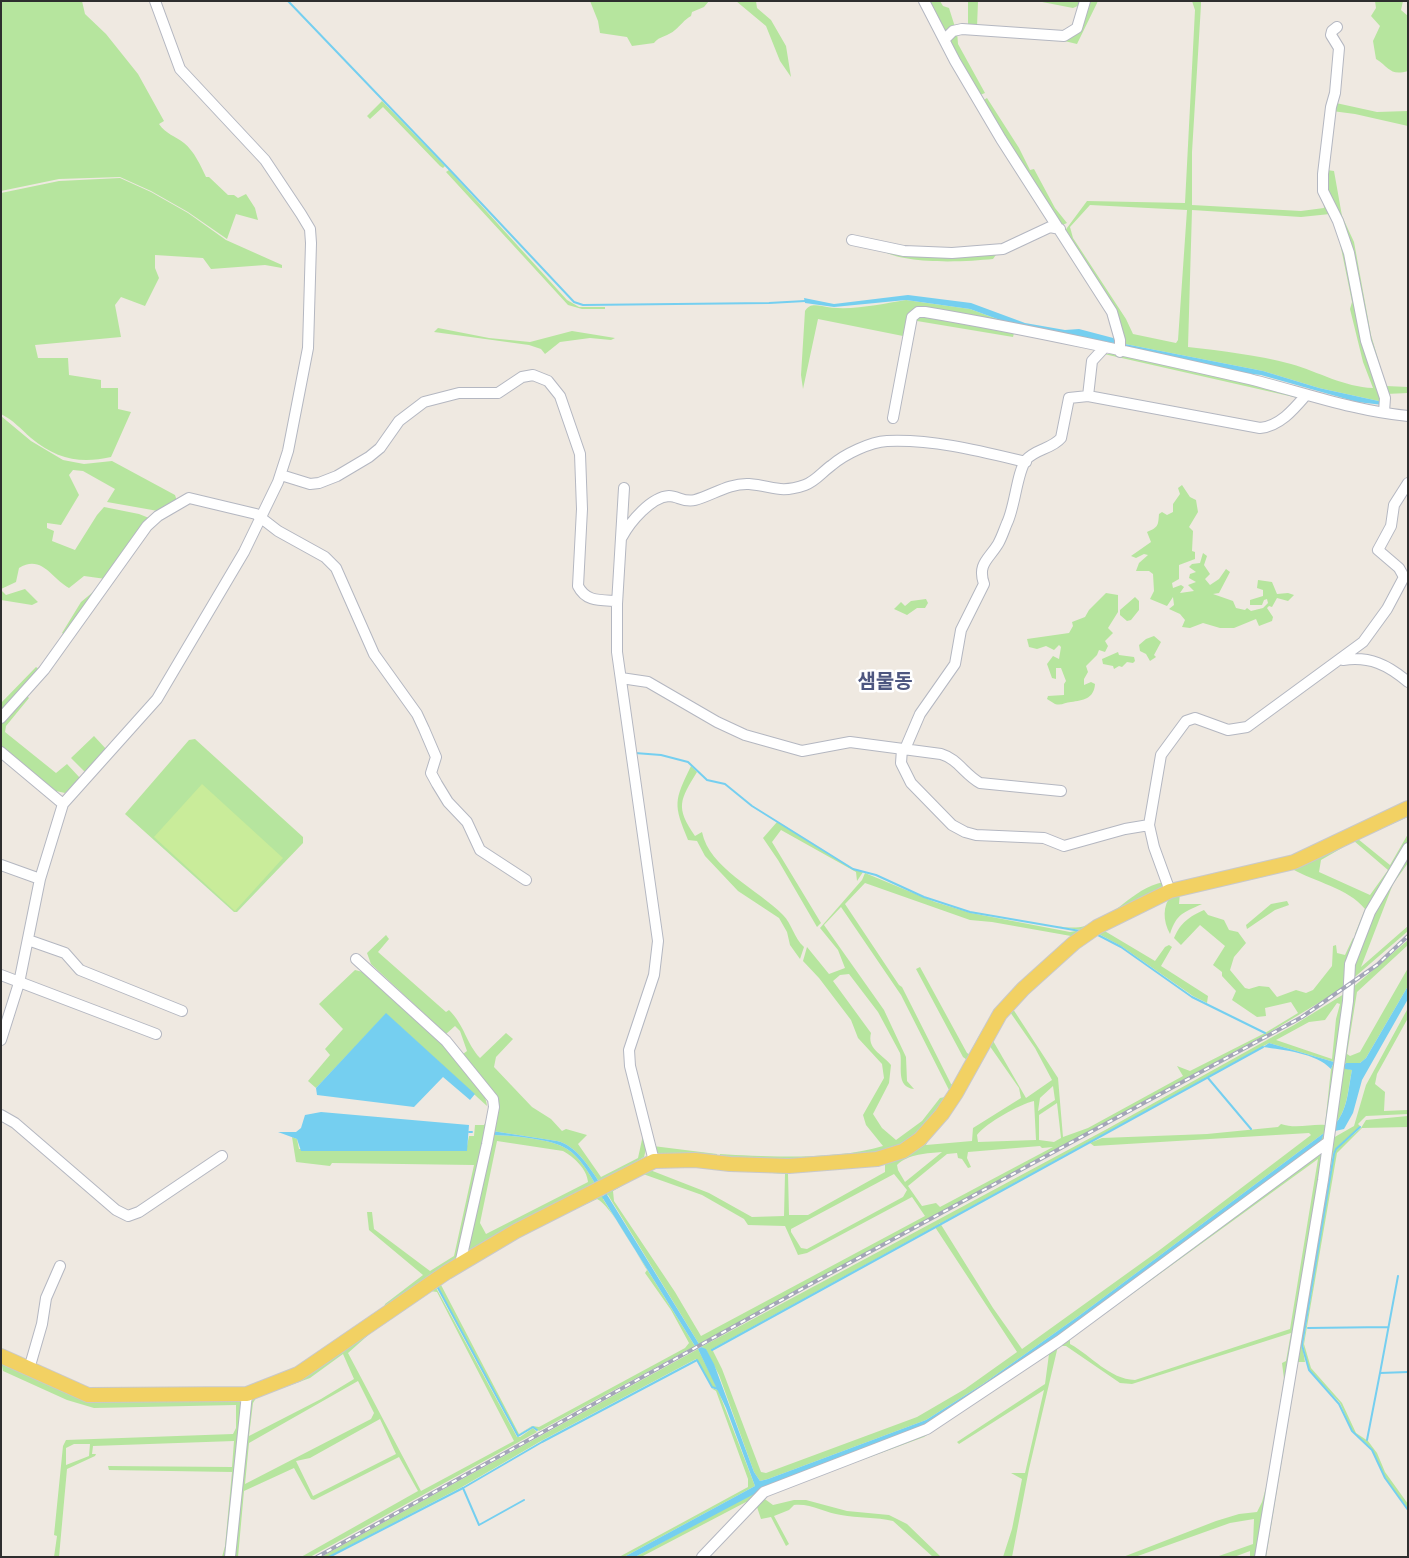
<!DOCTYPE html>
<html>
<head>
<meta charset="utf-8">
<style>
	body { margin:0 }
	#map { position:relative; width:1409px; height:1558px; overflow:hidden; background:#efe9e1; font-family:Overpass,sans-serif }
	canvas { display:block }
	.frame { position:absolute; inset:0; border:2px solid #2e2e2e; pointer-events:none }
</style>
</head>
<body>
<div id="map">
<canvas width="1409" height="1558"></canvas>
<div class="frame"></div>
</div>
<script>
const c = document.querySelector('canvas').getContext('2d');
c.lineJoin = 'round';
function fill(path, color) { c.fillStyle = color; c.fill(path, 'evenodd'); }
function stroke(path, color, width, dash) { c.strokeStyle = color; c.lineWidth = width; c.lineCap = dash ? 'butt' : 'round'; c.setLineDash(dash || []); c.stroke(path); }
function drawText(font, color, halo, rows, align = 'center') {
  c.font = font + ' Overpass,"Noto Sans KR",sans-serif'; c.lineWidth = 5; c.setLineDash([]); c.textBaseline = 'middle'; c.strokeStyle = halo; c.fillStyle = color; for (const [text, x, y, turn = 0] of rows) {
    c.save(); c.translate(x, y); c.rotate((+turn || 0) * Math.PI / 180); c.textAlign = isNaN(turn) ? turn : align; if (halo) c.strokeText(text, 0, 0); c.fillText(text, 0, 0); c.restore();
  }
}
const green = new Path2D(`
	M1,1H82L85,14L106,34L138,74L164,121L159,124C166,134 175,136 184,143C194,151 201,166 206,177H209L228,195H234L238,198L246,194L255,208L258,220L236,214L227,239L188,212L151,191L120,177L59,179L1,191Z
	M590,1H709L704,7L692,12L691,16C684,20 681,25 675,30C669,36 659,36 654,43L632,46L627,37L600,33L598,21Z
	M736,1H756L757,8L771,20L786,46L791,77L780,61L766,26Z
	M926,1H940L943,6L949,8L955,27L945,31Z
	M968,1H978L977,27H968Z
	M1037,1H1081L1080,5L1073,8Z
	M1090,1H1098L1077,44L1056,39H1065Z
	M1192,1H1201V5L1192,152V205L1301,211L1324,208L1322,187L1341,233L1383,402L1319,388L1263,371L1125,344L1122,332L1064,232L1087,201L1185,203L1195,10ZM1090,205L1187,210L1178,340L1176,343L1133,334L1126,319L1073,238L1070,227ZM1192,210L1301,217L1330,214L1339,238L1352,302L1350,309L1363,362L1373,388C1344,387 1319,372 1291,364C1257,355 1223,351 1188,347Z
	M1375,1H1403L1401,10L1408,16V71C1390,76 1390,68 1376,59L1373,41L1380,26L1371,16L1376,8Z
	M957,31L958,44L985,93L980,95L955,54L950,40Z
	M987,98L1019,148L1030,170L1034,169L1055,208L1067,223L1060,226L982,101Z
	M382,101L445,166L443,168L440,166L383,107L370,119L367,116Z
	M1336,103L1377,112L1408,111V126L1355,114L1332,111Z
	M449,170L567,300L579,307H605V309H582L568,305L446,172Z
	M1327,170L1334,171L1342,216L1354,242L1371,335L1386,386L1408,387V393L1386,394L1382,386L1361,305L1328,197Z
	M120,178L151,192L188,213L226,240L282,265V268L265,265L211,269L203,258L155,255V268L159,278L145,306L121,297L115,305L121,337L35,345L38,358H68L69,375L101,380V388H118V409L131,412L111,457C80,464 56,459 31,438C21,429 13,420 1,414V193L59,181Z
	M879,249L998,252L993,259C963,262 904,265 879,249Z
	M906,300L970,309L1011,324L1119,344V346L914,309L908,314L903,336L818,319L803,389L801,375L805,311C809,304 815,305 822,306C848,312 880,304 906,300Z
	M919,314L1014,333L1013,337L917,321L914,320Z
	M438,328L489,338L530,342L572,331L615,338L611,340L590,338L560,342L545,354L541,349L529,345L434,332Z
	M1104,354H1114L1298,394V398Z
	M1,416L31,441L63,460L84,464L112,461L175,495L177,501L158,511L107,502L115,489L83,471L73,470L69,475L79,495L61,525L47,523V528L54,531L52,541L75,550L97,515L104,507L139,514L149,518L106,579L84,576L69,588C52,579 42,554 19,568L16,582L1,589Z
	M1182,485L1190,497L1196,500L1198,512L1189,527L1193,531L1192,551L1195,552V559L1179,565V579L1172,583L1173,588L1181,585L1184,587L1180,593L1194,591L1188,585L1196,582L1189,578L1190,574L1196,572L1189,567L1192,564L1200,563L1203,553L1207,556L1204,565L1210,574L1205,579L1210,585L1219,579L1226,569L1230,572L1219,593L1213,594L1233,601L1236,608L1245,610L1247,608L1251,611L1263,608L1268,603L1267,599L1264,600L1262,605H1250V600L1263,596V590L1257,588L1258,580L1272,582L1277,594L1288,593L1294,595L1288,601L1277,598L1272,607L1269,606L1267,608L1273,617L1272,621L1259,626L1256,619L1234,628H1220L1203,623L1190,628L1182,627L1185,620L1180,614L1169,609L1174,605L1173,597L1167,606L1150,599L1154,591L1153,574L1149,571H1136L1139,563L1148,555L1144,554L1136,558L1131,556L1151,542L1147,532C1159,527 1158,525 1159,514L1162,512L1167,515L1173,512V504L1180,494L1178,488Z
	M99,587L66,636L62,633L81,602Z
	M25,589L38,602L32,605L1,600V590L6,595Z
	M1106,593L1118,595V612L1108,628L1113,633L1105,641L1108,646L1105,652L1099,650L1097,655L1086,666L1088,672L1084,679V685L1091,682L1095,684C1094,699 1083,700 1071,702C1065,702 1062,706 1055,704L1047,699L1048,696L1064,695V684L1066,681L1061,668H1056V679L1052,678L1047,664L1053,656L1059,659L1061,647L1059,645L1054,650L1046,646L1037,649L1029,647L1027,639L1069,633L1073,626L1072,622L1085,617L1089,610Z
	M1135,597L1139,601V610L1131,620L1127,621L1120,615V610Z
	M926,599L928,603L925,608H917L907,615L894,609L901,602L905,606L911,601Z
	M1154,636L1161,642L1154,655L1156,657L1150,661L1146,654L1140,651L1139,645L1146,639Z
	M1118,652L1119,655L1134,657L1135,661L1133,663L1127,662L1122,667L1119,666L1114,669L1113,666L1103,664L1102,659Z
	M36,667L40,670L1,715V703Z
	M26,695L29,698L6,726L5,732L56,773L67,764L80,778L65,793L56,791L1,747V724Z
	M94,736L107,750L85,772L71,758Z
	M195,739L303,837V843L237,912H234L125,814L189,740Z
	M691,766L697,772C680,800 675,807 695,836L702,832C709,868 759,890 783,915C792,924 794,938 804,947L800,959L790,945L787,932L779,918L738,891L705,856L697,841L688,840C673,804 674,801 691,766Z
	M1408,812V817L1358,839L1390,865L1408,834V843L1358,935L1355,934L1365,909C1348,888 1315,882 1292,869L1263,877L1180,893L1179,904H1202C1183,913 1177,913 1170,934C1163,921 1162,906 1172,894L1228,881ZM1354,841L1388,870L1370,895L1319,872L1321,860Z
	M777,822L853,869L863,872L857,881L856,872L781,830L772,842L821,923L817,927L778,860L763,838Z
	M1408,853V863L1393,884L1361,967L1408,926V931L1349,982L1370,919Z
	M865,873L935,902L971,913L1070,932L1081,930L1054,926C1064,927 1075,929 1085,926C1115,919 1130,889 1164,882V890L1160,892C1141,902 1120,910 1102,921C1065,943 1028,974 1001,1007C965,1052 953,1121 896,1148C862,1165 759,1162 719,1159L720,1154C767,1157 838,1160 883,1146L866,1125L863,1115L884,1078L882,1064L858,1038L851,1020L819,978L803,961L807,947L829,974L845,968L838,950L820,928L862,880ZM865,883L970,920L992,922L1071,936L999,1006L983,1029L969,1054L967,1053L920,967L916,969L963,1057L967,1060L953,1085L951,1084L902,987L899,985L845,904ZM841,907L901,995L949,1090L945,1097L940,1098L922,1121L896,1140L882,1128L873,1114L889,1083L891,1065C881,1053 867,1049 871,1033L833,981L840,975L849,974L878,1012L900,1053C903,1065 895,1087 914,1089L907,1081L906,1057L884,1010L824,925Z
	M1159,900L1158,904L1103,930L1155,961L1165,947L1169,945L1172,947L1161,966L1208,996L1207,1003L1193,996L1121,946L1097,933L1037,984L1013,1009L1058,1078L1063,1137L1088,1128L1183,1076L1177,1066L1190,1071L1265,1033L1298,1013L1291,1002L1265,1008L1266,1016L1257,1017L1232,1000L1236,991L1222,976V972L1213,965L1225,946L1200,925L1181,945L1174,938C1181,922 1189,917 1204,910L1208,915L1224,920L1229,930L1238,932L1246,943L1234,957L1230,970L1245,988L1249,989L1259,986L1269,987L1277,997L1296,990L1306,993L1313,990L1332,966L1333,946L1336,945L1337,953L1345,955L1353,938L1357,939L1346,965L1345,987L1267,1034L699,1344L608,1195L603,1194V1199L695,1346L539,1431L533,1426L518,1435L436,1283C490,1248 547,1218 604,1189C622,1180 643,1165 663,1163C690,1159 719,1166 746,1168C786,1171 871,1170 905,1152C951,1129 968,1071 994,1030C1015,997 1053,960 1086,938C1109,923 1135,912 1159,900ZM1010,1012L1035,1048L1052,1080L1026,1098L992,1039ZM989,1045L1019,1088L1021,1098L973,1128L972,1141L926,1145L929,1138L961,1097ZM1053,1086L1055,1100L1038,1111L1040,1098ZM1034,1101L1036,1140L978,1142L977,1135C986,1123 1020,1104 1034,1101ZM1057,1103L1061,1138L1054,1142L1039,1140V1115ZM1040,1146L1042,1148L1053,1147L940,1207L936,1203L922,1206L908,1186L947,1154L957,1153L958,1158L962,1159L968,1168L971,1167L967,1158L968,1152ZM942,1152L905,1182L898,1170L897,1165C908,1154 928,1153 942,1152ZM885,1164V1172L808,1215H789L788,1173ZM669,1165L785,1174L784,1216L752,1217L709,1193L650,1170ZM643,1174L702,1195L744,1219L748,1225L785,1226L798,1255L807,1253L912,1197L925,1216L701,1336L675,1292L614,1201L613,1191ZM894,1174L907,1190L903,1197L807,1249L801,1248L791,1232V1229ZM597,1199C610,1204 638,1256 647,1270L645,1273L671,1310L689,1343L685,1348L539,1427L532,1426L519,1434L440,1283L533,1229Z
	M1287,901L1289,905L1275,910L1247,929L1246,925L1271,904Z
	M386,935L389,939L378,952L446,1012L449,1010C465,1026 466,1043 480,1058L506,1033L513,1039L496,1057L494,1067L532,1107L551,1119L562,1131L566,1129L587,1135L578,1144L601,1177L638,1158L643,1135L646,1149L644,1157L600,1183C589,1167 577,1146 557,1141L492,1131L496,1111L463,1054L467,1051L460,1031L455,1026L446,1034L371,964L367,953Z
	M1408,940V945L1357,992L1347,1054L1350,1056L1360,1052L1408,968V986L1366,1058L1360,1063H1346L1344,1065L1348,1069L1352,1070C1348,1088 1348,1111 1334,1125L1352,988Z
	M355,970L363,972C390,996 487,1074 487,1106L386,1014L316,1088L308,1081L330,1055L325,1049L343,1029L319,1004Z
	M1344,994L1326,1140L1323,1144L1054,1343L923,1430L770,1487L761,1493L750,1506L746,1502L641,1557H635L766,1486L929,1424L1054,1340L1269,1183L1318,1144L1324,1133L1080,1315L983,1384L926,1420L768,1479L760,1481L754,1472L719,1375L706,1350L701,1347L1107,1129L1294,1025ZM1337,1003L1340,1004L1336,1019L1332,1059L1276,1040L1309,1022L1325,1020ZM1269,1043L1334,1062L1331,1069L1325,1125C1311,1124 1295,1129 1281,1124L1278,1127L1207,1134L1102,1138L1090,1143L1094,1146L1309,1133L1311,1135L1161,1249L1022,1349L993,1308L940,1223L935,1227L1017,1352L965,1389L917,1417L766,1473L761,1472L722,1369L712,1349Z
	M1408,1008V1018L1377,1074L1375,1084L1385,1092L1384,1111L1408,1110V1114L1366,1116L1358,1124L1360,1126C1352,1136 1339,1142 1333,1154L1302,1345L1305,1362H1298L1266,1557H1262L1333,1138L1354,1126L1366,1085Z
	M492,1111L459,1258L384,1308L385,1304L423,1275L369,1230L367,1212H372L374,1229L430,1271L454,1256L474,1165L332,1163L330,1166L296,1162L292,1137L297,1139L299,1149L466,1151L469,1136H474L475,1125H484Z
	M1408,1116V1127L1362,1128L1337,1153L1304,1344L1311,1368L1342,1403L1356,1433L1368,1441L1377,1453L1385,1472L1408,1504V1509L1385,1478L1372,1449L1352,1431L1340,1403L1309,1370L1303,1345L1334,1154L1336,1149L1361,1128L1366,1120Z
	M491,1135C509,1135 553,1139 567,1149C580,1157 588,1172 596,1185L467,1255ZM497,1141L563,1151C574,1157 587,1169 588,1182L486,1234L480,1223Z
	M653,1146L717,1154L716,1159L659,1154Z
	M1325,1149L1257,1557H1250V1551L1234,1557H1216L1253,1544L1254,1519L1230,1523L1135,1557H1123L1216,1521L1239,1514L1257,1512L1262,1502L1268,1480L1284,1379L1282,1363L1286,1361L1291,1333L1132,1384L1120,1383L1066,1346H1058L1029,1469L1012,1557H1003L1012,1529L1022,1479L1011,1473H1025L1044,1390L959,1444L957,1442L1045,1384L1049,1354L924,1437L762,1497L773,1505L794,1500H806L847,1511L889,1515L907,1524L941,1557H933L893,1521C876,1517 858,1518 841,1515C826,1513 810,1503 794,1505L789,1510L774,1516L789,1544L786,1546L771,1517L761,1519L756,1504L765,1494L919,1434ZM1318,1159L1290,1329L1135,1380C1109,1379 1092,1356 1070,1344V1339Z
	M434,1284L517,1437H520L533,1428L537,1432L310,1557H301L418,1491L399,1457L314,1500L311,1499L294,1468L244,1491L238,1557H232L251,1395ZM430,1291L437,1292L514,1441L421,1491L348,1353L374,1330ZM343,1354L354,1379L321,1399L249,1436L253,1403L256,1398L310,1378ZM358,1381L374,1413L371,1419L245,1484L249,1443ZM380,1419L396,1454L313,1496L296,1461L310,1458Z
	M698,1349L718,1389L712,1387L696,1359L541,1441L462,1487L328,1557H321Z
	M1,1360L76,1395L240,1400L242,1403L228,1557L225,1550L224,1557H222L225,1546L232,1472L109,1470L108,1466L232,1467L234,1441L93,1446L92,1454H96L95,1456L67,1469L59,1557H54L57,1536L54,1535L63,1446L66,1440L233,1434L236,1428V1405L94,1408L67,1400L3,1371ZM74,1444H90L89,1456L66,1465V1448Z
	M711,1388L718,1390L755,1486L624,1557H619L748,1487V1479L716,1391Z`);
const pitch = new Path2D(`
	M202,784L283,858L235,911L154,837Z`);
const water = new Path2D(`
	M908,295L971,303L1025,323L1065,330L1079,329L1117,339L1119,344L1011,324L970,309L906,300L834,307L805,303L804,298L834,304Z
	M1125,344L1263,371L1319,388L1383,402V405L1357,402L1261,375L1234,372L1125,347Z
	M1408,986V999L1362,1080L1353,1113L1344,1129L1335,1131L1334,1125C1348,1111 1348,1089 1352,1070L1345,1069L1344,1065L1346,1063H1360L1366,1058Z
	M386,1013L475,1094L470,1100L443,1077L414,1107L317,1095L316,1088Z
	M1269,1043L1334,1062L1331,1069C1316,1053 1284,1050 1263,1047Z
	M321,1112L469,1125L467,1151H301L297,1139L278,1132H296L301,1128L305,1115Z
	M492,1131L557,1141C577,1146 589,1167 600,1183L596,1185C588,1172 580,1157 567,1149C553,1139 509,1135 491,1135Z
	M1324,1133L1321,1141L1054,1340L929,1424L758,1492L635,1557H624L755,1486L726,1408L698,1349L701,1347L706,1349L714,1364L754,1472L760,1481L768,1479L926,1420L983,1384L1080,1315Z
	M606,1193L699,1344L695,1346L602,1197Z`);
const stream = new Path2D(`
	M288,1L449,169L574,302L583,305L769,303L805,301
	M635,753L661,755L688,762L707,780L725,784L752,806L853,869L876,875L924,897L970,912L1080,931
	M1096,934L1121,947L1192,997L1265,1033
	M1208,1078L1251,1129
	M1360,1127L1336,1149L1334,1154L1302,1345L1309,1370L1339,1404L1352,1431L1372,1450L1385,1478L1408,1510
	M469,1132H472
	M437,1286L518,1436L533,1427L537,1430
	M1308,1328L1388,1327
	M712,1350L1263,1047
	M1380,1373L1398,1276
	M1367,1440L1380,1373L1408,1372
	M463,1488L479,1525L524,1500
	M329,1557L463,1488L542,1442L697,1360L712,1387L718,1389`);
const minor = new Path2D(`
	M924,1L955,61L1001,139L1112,312L1120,340V352
	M1337,27L1332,31L1331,35L1339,48L1335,93L1331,107L1323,174V191L1338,221L1349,253L1366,341L1385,398L1384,412
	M945,39L953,31L962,29L1064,36L1077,28L1085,1
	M852,240L904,251L952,253L1003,249L1050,227L1060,229
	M1088,396L1092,361L1104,348
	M893,418L912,317L918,312H925C1032,330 1139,354 1245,378C1299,391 1353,411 1408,416
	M281,475L310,484L319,483L337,476L369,457L380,448L399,421L424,402L459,393H498L522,377L533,375L548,381L560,396L580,454L582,509L578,586C586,602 600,600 617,601
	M624,488L617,604V652L658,941L654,975L629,1050L630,1066L654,1161
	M622,537C630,522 651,497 669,496C678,496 684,503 695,500C713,495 729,483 749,484C773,486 779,494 805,485C816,481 822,472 832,465C845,454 870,442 887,441C934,439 980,451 1026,462
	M1343,660C1370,656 1388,665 1408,682
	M621,678L648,682L717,722L745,735L802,751L850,742L941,754C958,759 964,774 980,783L1061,791
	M1,718L44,670L147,526L158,516L189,498L256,514L278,531L325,557L336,568L374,654L417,714L424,729L436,757L431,773L437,784L448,802L467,822L480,850L526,880
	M902,749L901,763L911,783L952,825L965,832L976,835L1044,838L1064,846L1125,829L1149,825
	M905,749L920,714L955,664L961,630L984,584C977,564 989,559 998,544C1002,537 1004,530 1007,523C1015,507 1017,472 1026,460C1035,449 1052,449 1061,438L1069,398L1088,396L1260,428C1280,426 1294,409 1306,395
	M1,752L63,804
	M1,865L40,879
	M1170,891L1154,847L1149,825L1161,755L1186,721L1195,718L1228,730L1247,727L1363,642L1387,609L1404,577L1399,568L1378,550L1391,526L1394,505L1408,483
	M28,940L65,953L80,970L182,1011
	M356,959L446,1041L493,1099L494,1107L487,1144L460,1264
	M1,975L156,1034
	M1,1040L19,983L40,879L63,804L157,699L244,552L278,482L288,451L308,348L311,243L310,229L301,214L265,160L180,69L155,1
	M1,1115L15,1123L116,1210L128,1216L139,1212L222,1156
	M29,1369L42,1324L46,1298L60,1266
	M230,1557L247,1394
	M702,1557L764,1492L927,1429L1059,1341L1328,1142
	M1260,1557L1323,1180L1348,1001L1350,964L1370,912L1408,848`);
const major = new Path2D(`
	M1,1356L88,1395L247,1394L298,1374L447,1272L516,1231L654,1161L695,1160L730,1164L789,1166L877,1159L903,1151L920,1139L942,1114L956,1093L1000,1014L1023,989L1074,943L1097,927L1170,891L1294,862L1408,808`);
const rail = new Path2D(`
	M317,1557L807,1286L1302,1017L1377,965L1408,936`);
const quarterNames = [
	["샘물동",885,684]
];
fill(green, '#b6e59e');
fill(pitch, '#c9ec9a');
fill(water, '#75cff0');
stroke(stream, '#75cff0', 2);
stroke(minor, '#b4b7c1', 12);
stroke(major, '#c9c9c9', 16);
stroke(minor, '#fff', 10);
stroke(major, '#f2d163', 14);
stroke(rail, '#a3a6b8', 4);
stroke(rail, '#fff', 2, [5.5]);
drawText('bold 20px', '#4d5680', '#fff', quarterNames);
</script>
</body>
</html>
